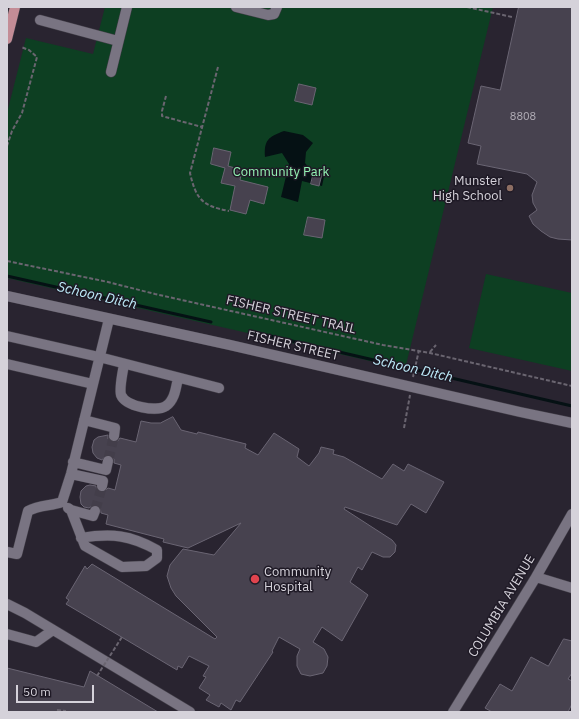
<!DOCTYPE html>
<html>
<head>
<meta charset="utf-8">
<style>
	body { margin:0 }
	#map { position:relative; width:579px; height:719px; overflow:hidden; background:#292430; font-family:"IBM Plex Sans",sans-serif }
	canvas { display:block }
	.frame { position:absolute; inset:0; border:8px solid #d5d2da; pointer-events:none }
	.scale { position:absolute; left:16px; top:685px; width:78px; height:18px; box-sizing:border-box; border:2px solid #d5d2da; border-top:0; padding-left:5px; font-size:12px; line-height:14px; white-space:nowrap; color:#d5d2da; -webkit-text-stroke:3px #1f1a26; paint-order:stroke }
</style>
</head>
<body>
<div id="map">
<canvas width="579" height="719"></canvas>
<div class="frame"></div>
<div class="scale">50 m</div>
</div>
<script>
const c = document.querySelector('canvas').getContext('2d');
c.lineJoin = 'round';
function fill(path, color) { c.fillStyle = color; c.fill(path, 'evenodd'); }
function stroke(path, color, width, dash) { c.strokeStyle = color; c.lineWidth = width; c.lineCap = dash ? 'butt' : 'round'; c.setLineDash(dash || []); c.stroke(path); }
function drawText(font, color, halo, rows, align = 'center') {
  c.font = font + ' "IBM Plex Sans",sans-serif'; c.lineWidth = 3; c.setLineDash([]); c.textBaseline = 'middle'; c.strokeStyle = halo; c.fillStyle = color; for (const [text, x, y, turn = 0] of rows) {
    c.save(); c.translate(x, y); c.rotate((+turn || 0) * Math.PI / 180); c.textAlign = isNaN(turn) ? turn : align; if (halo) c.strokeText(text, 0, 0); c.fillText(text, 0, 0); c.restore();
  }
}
const green = new Path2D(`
	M105,7H493L405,369L7,278V113L26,38L93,54Z
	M486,274L572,293V371L469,348Z`);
const water = new Path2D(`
	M284,131L303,135L313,143L306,152L305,163L310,169L325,172L322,186L302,181L298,202L281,197L289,164L282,153L265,157C264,140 268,137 284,131Z`);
const stream = new Path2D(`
	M7,276L211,322
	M253,332L572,406`);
const building = new Path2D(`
	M519,7H572V240L558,239L550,237L541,231L533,224L529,216L537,210L533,203L532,195L537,182L527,174L477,164L481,146L468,143L481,86L500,90Z
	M299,84L316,88L312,105L295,101Z
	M214,148L231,152L228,166L242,170L240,180L268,187L264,204L250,200L246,214L230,210L235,186L221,183L225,168L211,164Z
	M314,172L322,174L319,186L311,184Z
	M308,217L325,220L322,238L304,235Z
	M173,417L181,430L197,434L198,432L246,444L245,448L258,455L274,433L299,449L297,457L309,466L319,453L321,447L334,450L333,454L344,457L382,479L393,464L404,471L408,464L444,482L426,513L411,504L397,525L345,507L344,509L392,540L396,545L395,552L390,557H383L372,552L362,570L358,567L350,582L368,595L342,641L322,627L313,642L324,649L328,657L327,666L323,673L310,676L301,674L297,666V656L300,649L279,637L272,651L273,652L240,702L236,700L231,710L221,703L219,707L206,700L210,695L199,688L206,677L203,676L209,666L189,656L182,668L178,666L177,670L66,604L69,600L66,598L85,566L87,569L92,564L215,639L217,637L176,596L171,588L167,576L170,565L183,549L214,555L241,523L188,548L163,542L164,539L106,524L108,515L101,513L100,507L94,505L89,508L84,507L81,504L80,497L81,491L86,486L90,485L96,486L97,491L101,492H104L108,488L115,490L121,465L114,463V459L110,455H106L102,460L97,458L93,453L92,447L94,440L98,437L108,435V439L113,442H117L120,438L136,442L141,421L151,423H160Z
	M564,639L572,641V673L568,679L572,681V704L568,712H492L485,708L500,684L512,691L531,657L548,666Z
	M7,668L84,687L90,671L158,712H7Z`);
const minorTunnel = new Path2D(`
	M108,461L114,436
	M95,511L102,486`);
const path = new Path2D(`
	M467,7L512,17
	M218,67L190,173C196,199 202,206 229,211
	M166,96L162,111V116L202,127
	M7,146L12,131L22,113L37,57L29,50L21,47
	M7,261L108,282L155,294L383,345L430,353L572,386
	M430,352L436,345
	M413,377L419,350
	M404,428L410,395
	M57,710L66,711`);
const minor = new Path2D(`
	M236,7L268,15L274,14L277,7
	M40,20L118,41
	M111,72L127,7
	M7,296L230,345L520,412L572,423
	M7,336L99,357L219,388
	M7,364L93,384
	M124,364C123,371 119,388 121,395C126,407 157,412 166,406C175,400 176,387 178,378
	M84,420L115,428L114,436
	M73,462L106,470L108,461
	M71,474L103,481L102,486
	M68,508L71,510L93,516L95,511
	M71,510L85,546L122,567L146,566L157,558V550C130,535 112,533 81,538
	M7,552L17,554L28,511C39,505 51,506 62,502L71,474L109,319
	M536,577L572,588
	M7,604L25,613L190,712
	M7,634L36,642L53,630
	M453,712L536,577L572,514`);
const major = new Path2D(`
	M7,39L15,7`);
const pathBridge = new Path2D(`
	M97,676L122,637`);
const markers = [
	[510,188,4,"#8d6e63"],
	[255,579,5,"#e0444e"]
];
const numberNames = [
	["8808",523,117]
];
const parkNames = [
	["Community Park",281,172]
];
const poiNames = [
	["Munster",502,181],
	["High School",502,196],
	["Community",264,572,"left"],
	["Hospital",264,587,"left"]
];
const streetNames = [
	["FISHER STREET TRAIL",291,315,13],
	["FISHER STREET",293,346,13],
	["COLUMBIA AVENUE",502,606,-59]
];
const waterNames = [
	["Schoon Ditch",97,296,13],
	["Schoon Ditch",413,369,13]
];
fill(green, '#0d3f22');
fill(water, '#051114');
stroke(stream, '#051114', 3);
fill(building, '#47424f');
stroke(building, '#6a6573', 1);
stroke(minorTunnel, '#433e4a', 10, [10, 5]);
stroke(minor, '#44404a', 11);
stroke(major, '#44404a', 11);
stroke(path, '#6a6570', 2, [4, 2]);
stroke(minor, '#797482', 10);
stroke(major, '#c38c96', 10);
stroke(pathBridge, '#6a6570', 2, [4, 2]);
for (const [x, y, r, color] of markers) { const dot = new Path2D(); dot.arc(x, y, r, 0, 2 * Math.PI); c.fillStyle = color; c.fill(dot); stroke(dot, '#1f1a26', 1.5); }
drawText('11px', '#b2aeb7', null, numberNames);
drawText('13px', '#93f2b3', '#1f1a26', parkNames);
drawText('13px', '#d5d2da', '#1f1a26', poiNames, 'right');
drawText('13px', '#d5d2da', '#1f1a26', streetNames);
drawText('italic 14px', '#bdebf9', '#1f1a26', waterNames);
</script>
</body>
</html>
